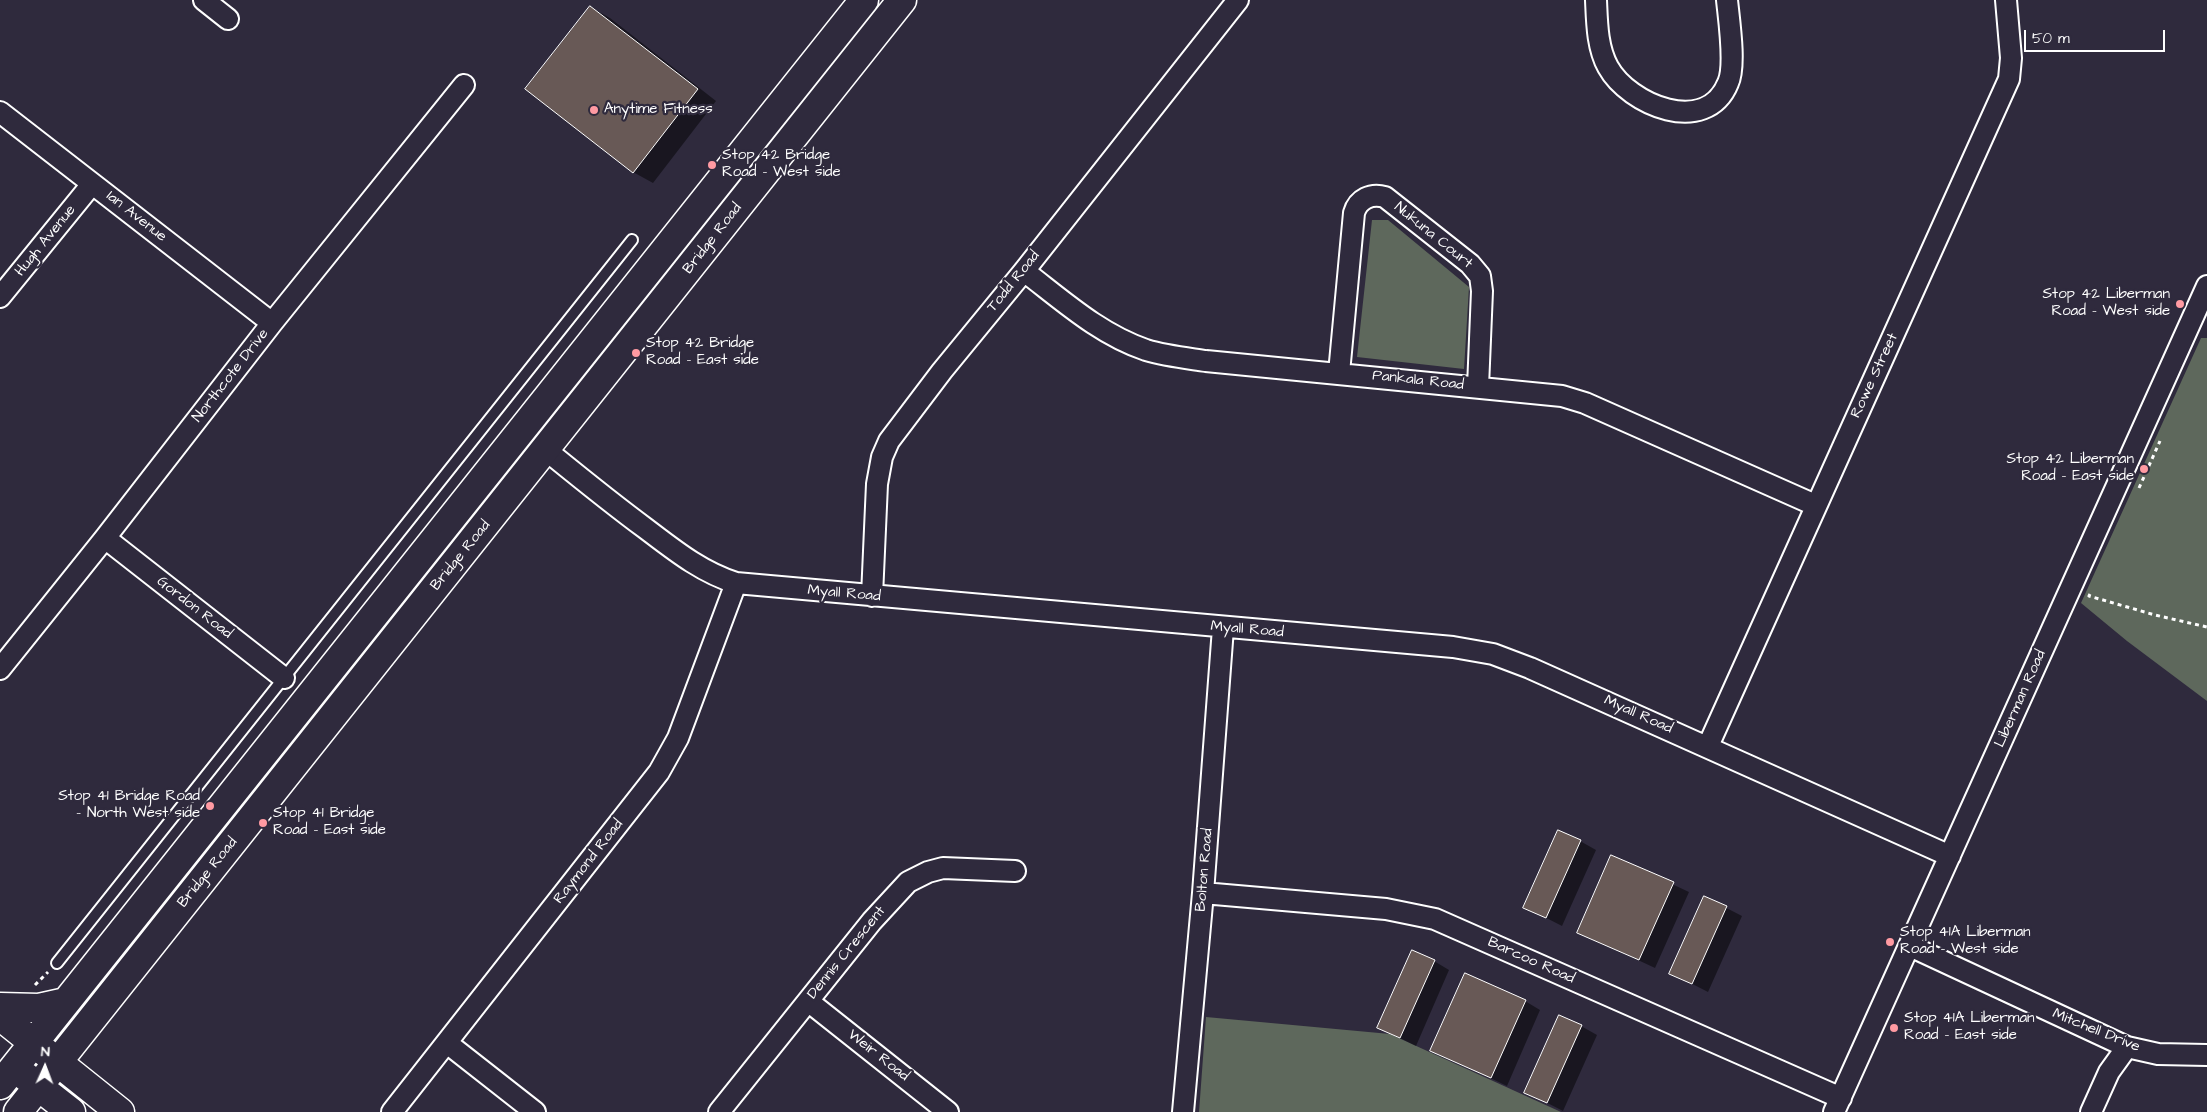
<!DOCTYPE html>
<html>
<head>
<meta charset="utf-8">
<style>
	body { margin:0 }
	#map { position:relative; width:2207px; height:1112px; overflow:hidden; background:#2f2a3d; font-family:"Architects Daughter",sans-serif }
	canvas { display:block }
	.north { position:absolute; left:20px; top:1042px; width:50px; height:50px; -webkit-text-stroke:4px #2f2a3d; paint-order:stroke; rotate:2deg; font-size:14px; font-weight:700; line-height:20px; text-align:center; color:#fff }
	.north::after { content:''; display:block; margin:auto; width:18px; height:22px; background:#fff; clip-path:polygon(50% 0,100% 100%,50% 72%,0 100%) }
	.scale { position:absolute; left:2024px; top:30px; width:141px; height:22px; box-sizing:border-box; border:2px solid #fff; border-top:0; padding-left:6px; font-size:15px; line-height:18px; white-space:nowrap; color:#fff; -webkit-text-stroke:4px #2f2a3d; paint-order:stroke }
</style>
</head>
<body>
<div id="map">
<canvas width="2207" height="1112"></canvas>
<div class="north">N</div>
<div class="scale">50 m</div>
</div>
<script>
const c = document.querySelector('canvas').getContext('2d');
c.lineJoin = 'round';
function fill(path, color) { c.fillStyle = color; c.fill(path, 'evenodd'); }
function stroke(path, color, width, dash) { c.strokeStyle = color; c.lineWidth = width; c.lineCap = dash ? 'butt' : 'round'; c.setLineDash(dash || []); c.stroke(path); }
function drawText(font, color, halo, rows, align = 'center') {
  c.font = font + ' "Architects Daughter",sans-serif'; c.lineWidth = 4.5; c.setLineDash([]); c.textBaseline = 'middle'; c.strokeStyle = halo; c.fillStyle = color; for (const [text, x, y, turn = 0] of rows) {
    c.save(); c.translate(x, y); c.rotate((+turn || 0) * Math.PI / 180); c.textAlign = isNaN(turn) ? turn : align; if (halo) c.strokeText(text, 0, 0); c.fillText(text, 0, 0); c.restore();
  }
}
const green = new Path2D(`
	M1372,220H1388L1469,287L1464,369L1357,357Z
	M2201,338H2207V701L2127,641L2081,603Z
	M1206,1017L1390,1034L1561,1112H1199Z`);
const shadow = new Path2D(`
	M590,7L610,18L716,101L653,183L633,172Z
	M1580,841L1596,850L1562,926L1525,907Z
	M1612,856L1689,892L1655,968L1578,932Z
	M1705,897L1742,916L1708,992L1671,973Z
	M1434,961L1449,970L1416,1046L1378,1027Z
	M1525,1001L1540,1010L1507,1086L1432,1050Z
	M1581,1026L1597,1035L1563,1111L1526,1092Z`);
const building = new Path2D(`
	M590,6L698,89L633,173L525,89Z
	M1558,830L1581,840L1546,918L1523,908Z
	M1611,855L1674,882L1639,960L1577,933Z
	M1704,896L1727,906L1692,984L1669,974Z
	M1412,950L1435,960L1400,1038L1377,1028Z
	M1465,973L1526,1000L1491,1078L1430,1051Z
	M1559,1015L1582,1025L1547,1103L1524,1093Z`);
const path = new Path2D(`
	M2139,488L2160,441
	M2090,594L2089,596L2155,615L2207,627
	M35,985L48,972`);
const lane = new Path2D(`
	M57,963L632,240`);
const street = new Path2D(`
	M204,0L228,19
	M1596,0C1597,22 1597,47 1608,67C1629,105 1706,137 1728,83C1736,66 1729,20 1727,0
	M0,112L272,323
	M1024,271C1062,300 1099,334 1146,350C1166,356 1186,358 1206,361L1562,396L1585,403L1815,505
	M0,297L92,184
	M1339,373L1354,213C1358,199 1371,193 1385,197L1470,264L1480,276L1482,291L1478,387
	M546,450C578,476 611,503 645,528C674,550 701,572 736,583L1453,647L1493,654L1530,668L1950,856
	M105,538L284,678
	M872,596L877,484L882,457L889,441L942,371L1024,271L1238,0
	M0,669L105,538L272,323L464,85
	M1708,746L2009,79L2011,58L2006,0
	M1203,893L1386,909L1435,919L1841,1098
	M1910,946L2127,1047L2158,1054L2207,1055
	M808,1001L948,1112
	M447,1043L535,1112
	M392,1112L659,772L678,738L736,583
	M719,1112L872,921L908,882L928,872L943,868L1015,871
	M1183,1112L1203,893L1223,628
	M1834,1112L2207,286
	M2091,1112L2109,1072L2127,1047`);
const secondary = new Path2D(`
	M0,1007L39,1008L66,1002
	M0,1016L120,1112
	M25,1076L71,1112
	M0,1085L864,0
	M18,1112L902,0`);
const markers = [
	[594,110,5,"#ff9aa2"],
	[712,165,5,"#ff9aa2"],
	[2180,304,5,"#ff9aa2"],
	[636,353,5,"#ff9aa2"],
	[2144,469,5,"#ff9aa2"],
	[210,806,5,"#ff9aa2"],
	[263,823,5,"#ff9aa2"],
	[1890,942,5,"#ff9aa2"],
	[1894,1028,5,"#ff9aa2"]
];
const poiNames = [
	["Anytime Fitness",604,110],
	["Stop 42 Bridge",722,156],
	["Road - West side",722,173],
	["Stop 42 Liberman",2170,295,"right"],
	["Road - West side",2170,312,"right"],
	["Stop 42 Bridge",646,344],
	["Road - East side",646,361],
	["Stop 42 Liberman",2134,460,"right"],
	["Road - East side",2134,477,"right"],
	["Stop 41 Bridge Road",200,797,"right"],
	["- North West side",200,814,"right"],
	["Stop 41 Bridge",273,814],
	["Road - East side",273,831],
	["Stop 41A Liberman",1900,933],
	["Road - West side",1900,950],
	["Stop 41A Liberman",1904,1019],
	["Road - East side",1904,1036]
];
const streetNames = [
	["Ian Avenue",136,217,38],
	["Nukuna Court",1433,236,39],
	["Bridge Road",713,239,-52],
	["Hugh Avenue",46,241,-51],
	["Todd Road",1014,282,-51],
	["Northcote Drive",231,376,-52],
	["Rowe Street",1875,376,-65],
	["Pankala Road",1418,381,6],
	["Bridge Road",461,556,-51],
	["Myall Road",844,594,5],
	["Gordon Road",194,608,38],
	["Myall Road",1247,630,5],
	["Liberman Road",2021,699,-66],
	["Myall Road",1638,715,24],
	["Raymond Road",589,862,-52],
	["Bolton Road",1205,870,-85],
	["Bridge Road",208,873,-51],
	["Dennis Crescent",847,953,-51],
	["Barcoo Road",1531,961,24],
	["Mitchell Drive",2096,1031,22],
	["Weir Road",878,1056,38]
];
fill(green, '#5e685c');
fill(shadow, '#0007');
fill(building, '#685956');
stroke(building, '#fff', 1);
stroke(lane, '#fff', 14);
stroke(street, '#fff', 24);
stroke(secondary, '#fff', 31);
stroke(path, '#fff', 3, [4, 4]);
stroke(lane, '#2f2a3d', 10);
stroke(street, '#2f2a3d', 20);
stroke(secondary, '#2f2a3d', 28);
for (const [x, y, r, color] of markers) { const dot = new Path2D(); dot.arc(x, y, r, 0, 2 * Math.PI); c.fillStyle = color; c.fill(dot); stroke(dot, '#2f2a3d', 2); }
drawText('15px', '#fff', '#2f2a3d', poiNames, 'left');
drawText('15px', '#fff', '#2f2a3d', streetNames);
</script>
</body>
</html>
